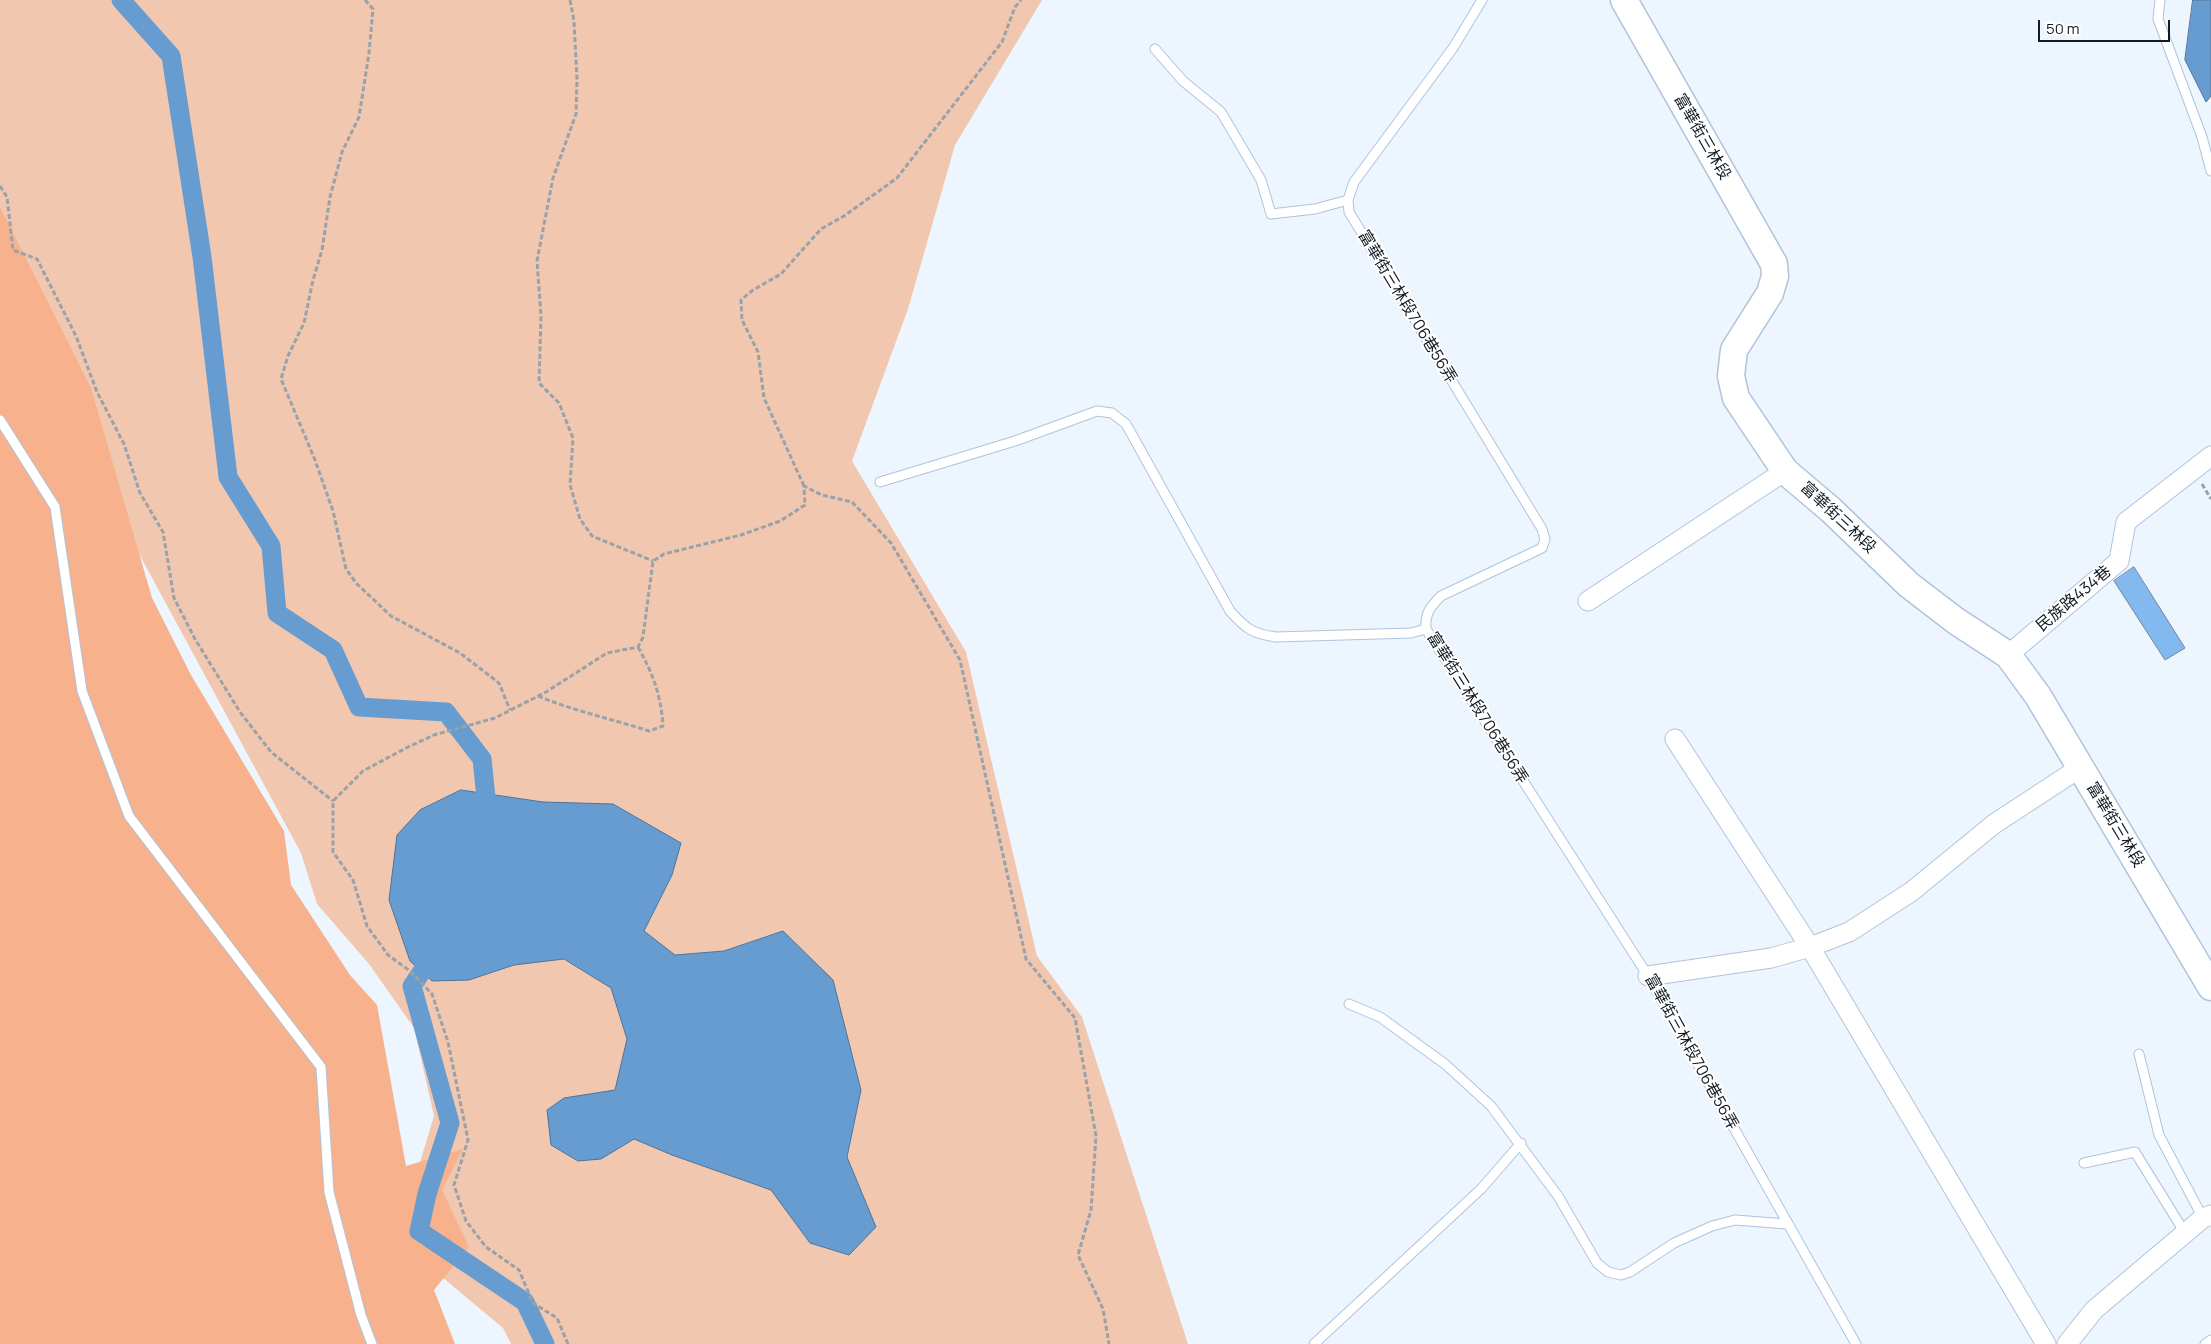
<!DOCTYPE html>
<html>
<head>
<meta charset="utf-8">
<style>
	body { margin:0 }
	#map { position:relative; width:2211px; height:1344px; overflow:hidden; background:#edf5fe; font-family:Manrope,sans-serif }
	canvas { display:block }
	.scale { position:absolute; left:2038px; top:20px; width:132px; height:22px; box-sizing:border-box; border:2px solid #121a22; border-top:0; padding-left:6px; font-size:15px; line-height:18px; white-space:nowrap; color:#121a22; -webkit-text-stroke:4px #fff; paint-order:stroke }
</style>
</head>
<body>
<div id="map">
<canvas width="2211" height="1344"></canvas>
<div class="scale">50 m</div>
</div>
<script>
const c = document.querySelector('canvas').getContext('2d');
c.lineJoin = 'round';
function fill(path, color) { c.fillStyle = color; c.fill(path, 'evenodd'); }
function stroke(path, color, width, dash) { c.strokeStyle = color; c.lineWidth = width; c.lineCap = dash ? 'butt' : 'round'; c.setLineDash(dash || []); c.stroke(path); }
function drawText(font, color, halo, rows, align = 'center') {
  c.font = font + ' Manrope,"Noto Sans TC",sans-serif'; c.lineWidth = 4; c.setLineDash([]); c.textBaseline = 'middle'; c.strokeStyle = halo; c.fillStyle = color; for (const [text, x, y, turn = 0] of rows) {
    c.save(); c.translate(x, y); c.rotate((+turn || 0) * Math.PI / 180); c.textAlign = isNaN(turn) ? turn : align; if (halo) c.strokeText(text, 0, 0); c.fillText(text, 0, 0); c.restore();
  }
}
const green = new Path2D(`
	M0,0H1042L955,145L908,309L852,461L966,652L1037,956L1082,1017L1188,1344H511L503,1328L418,1257L417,1172L434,1116L414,1028L369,964L317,904L301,853L0,297Z`);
const forest = new Path2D(`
	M0,207L91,388L152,598L191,675L284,831L291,885L350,975L377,1005L406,1166L463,1149L442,1190L469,1247L434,1290L455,1344H0Z`);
const water = new Path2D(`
	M2193,0H2211V96L2206,102L2185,60Z
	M461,790L543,802L613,804L681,843L672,875L644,931L675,955L724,951L783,931L833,980L861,1090L847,1157L876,1227L849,1255L810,1243L771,1190L672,1155L634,1139L601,1159L578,1161L551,1145L547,1110L564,1098L615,1090L627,1039L611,988L564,959L514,965L469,980L432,981L410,961L389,900L397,835L420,810Z`);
const canal = new Path2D(`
	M121,0L171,56L202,257L228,477L271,546L277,613L333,650L359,707L446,712L482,759L488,817
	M436,951L412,986L450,1123L427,1194L419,1231L525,1302L545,1344`);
const building = new Path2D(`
	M2134,567L2185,648L2165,660L2114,581Z`);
const path = new Path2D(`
	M365,0L373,9L369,53L359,117L342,152L330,197L322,250L313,280L304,323L288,356L281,379L315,460L333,511L346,569L356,583L391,616L460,653L499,683L510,710
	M570,0L574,21L577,79L576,114L553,178L537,261L541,316L539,383L559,403L573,438L570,485L580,519L592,536L653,561
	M0,186L7,197L13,250L37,259L76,336L97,392L124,444L140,493L163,532L174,598L195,639L240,712L271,752L333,801
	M2202,484L2211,499
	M804,486L764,398L758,352L742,320L741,300L753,290L781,274L821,229L844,216L897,178L1002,42L1015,7L1021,0
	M538,696C574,711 612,719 649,731L663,726C661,695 653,674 638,647
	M568,1344L557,1318L533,1303L519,1270L486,1247L466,1221L454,1185L468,1140L448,1042L432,994L410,971L388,955L367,926L353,880L333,852V801L363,771L406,748L434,735L495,718L546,692L607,653L638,647L643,637L653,561L664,554L741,535L780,521L805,505L804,486L822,495L852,502L891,543L960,660L1026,959L1075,1018L1096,1136L1091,1210L1078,1255L1103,1309L1109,1344`);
const lane = new Path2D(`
	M1482,0L1453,48L1354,182L1348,200L1349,212L1542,529L1545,539L1542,548L1441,596C1430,607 1425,613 1426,629L1648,976L1856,1344
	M2160,0L2158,19L2202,137L2211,171
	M1155,49L1183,81L1221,112L1261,180L1271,214L1315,209L1348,200
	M0,420L55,507L82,691L129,816L321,1067L329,1192L361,1315L372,1344
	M880,482L1015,441L1097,411L1112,413L1126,424L1230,611C1246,629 1253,634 1276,637L1411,633L1426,629
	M1349,1004L1380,1017L1445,1064L1491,1106L1558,1196L1597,1263L1608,1272L1621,1275L1630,1272L1674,1243L1712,1226L1735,1220L1787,1224
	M2139,1054L2159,1135L2203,1218
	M2084,1163L2135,1152L2185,1233
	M1314,1344L1481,1189L1521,1143
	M2205,1344L2211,1340`);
const street = new Path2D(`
	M1588,601L1785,471
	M2008,655L2119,561L2126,522L2211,456
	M1675,739L1810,947L2046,1344
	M1648,976L1771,958L1810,947L1849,932L1911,892L1994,824L2081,767
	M2067,1344L2094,1310L2203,1218L2211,1215`);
const secondary = new Path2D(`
	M1624,0L1774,264L1775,276L1770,293L1734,350L1731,376L1736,398L1785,471L1831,510L1909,585L1956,621L2008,655L2038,696L2211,987`);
const streetNames = [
	["富華街三林段",1702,137,60],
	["富華街三林段706巷56弄",1407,307,59],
	["富華街三林段",1838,518,43],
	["民族路434巷",2074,599,-40],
	["富華街三林段706巷56弄",1477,708,58],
	["富華街三林段",2115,825,59],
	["富華街三林段706巷56弄",1691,1052,61]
];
fill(green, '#f2c7b0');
fill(forest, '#f7b18c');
fill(water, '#669cd0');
stroke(water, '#4d759c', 1);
stroke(canal, '#669cd0', 19);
fill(building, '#82b9ee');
stroke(building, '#72869a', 1);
stroke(lane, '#afc4da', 11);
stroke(street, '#afc4da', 21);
stroke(secondary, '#afc4da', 29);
stroke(path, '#99a1a9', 3, [5, 2.5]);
stroke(lane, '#fff', 9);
stroke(street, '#fff', 19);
stroke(secondary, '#fff', 26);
drawText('16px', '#121a22', '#fff', streetNames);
</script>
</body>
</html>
